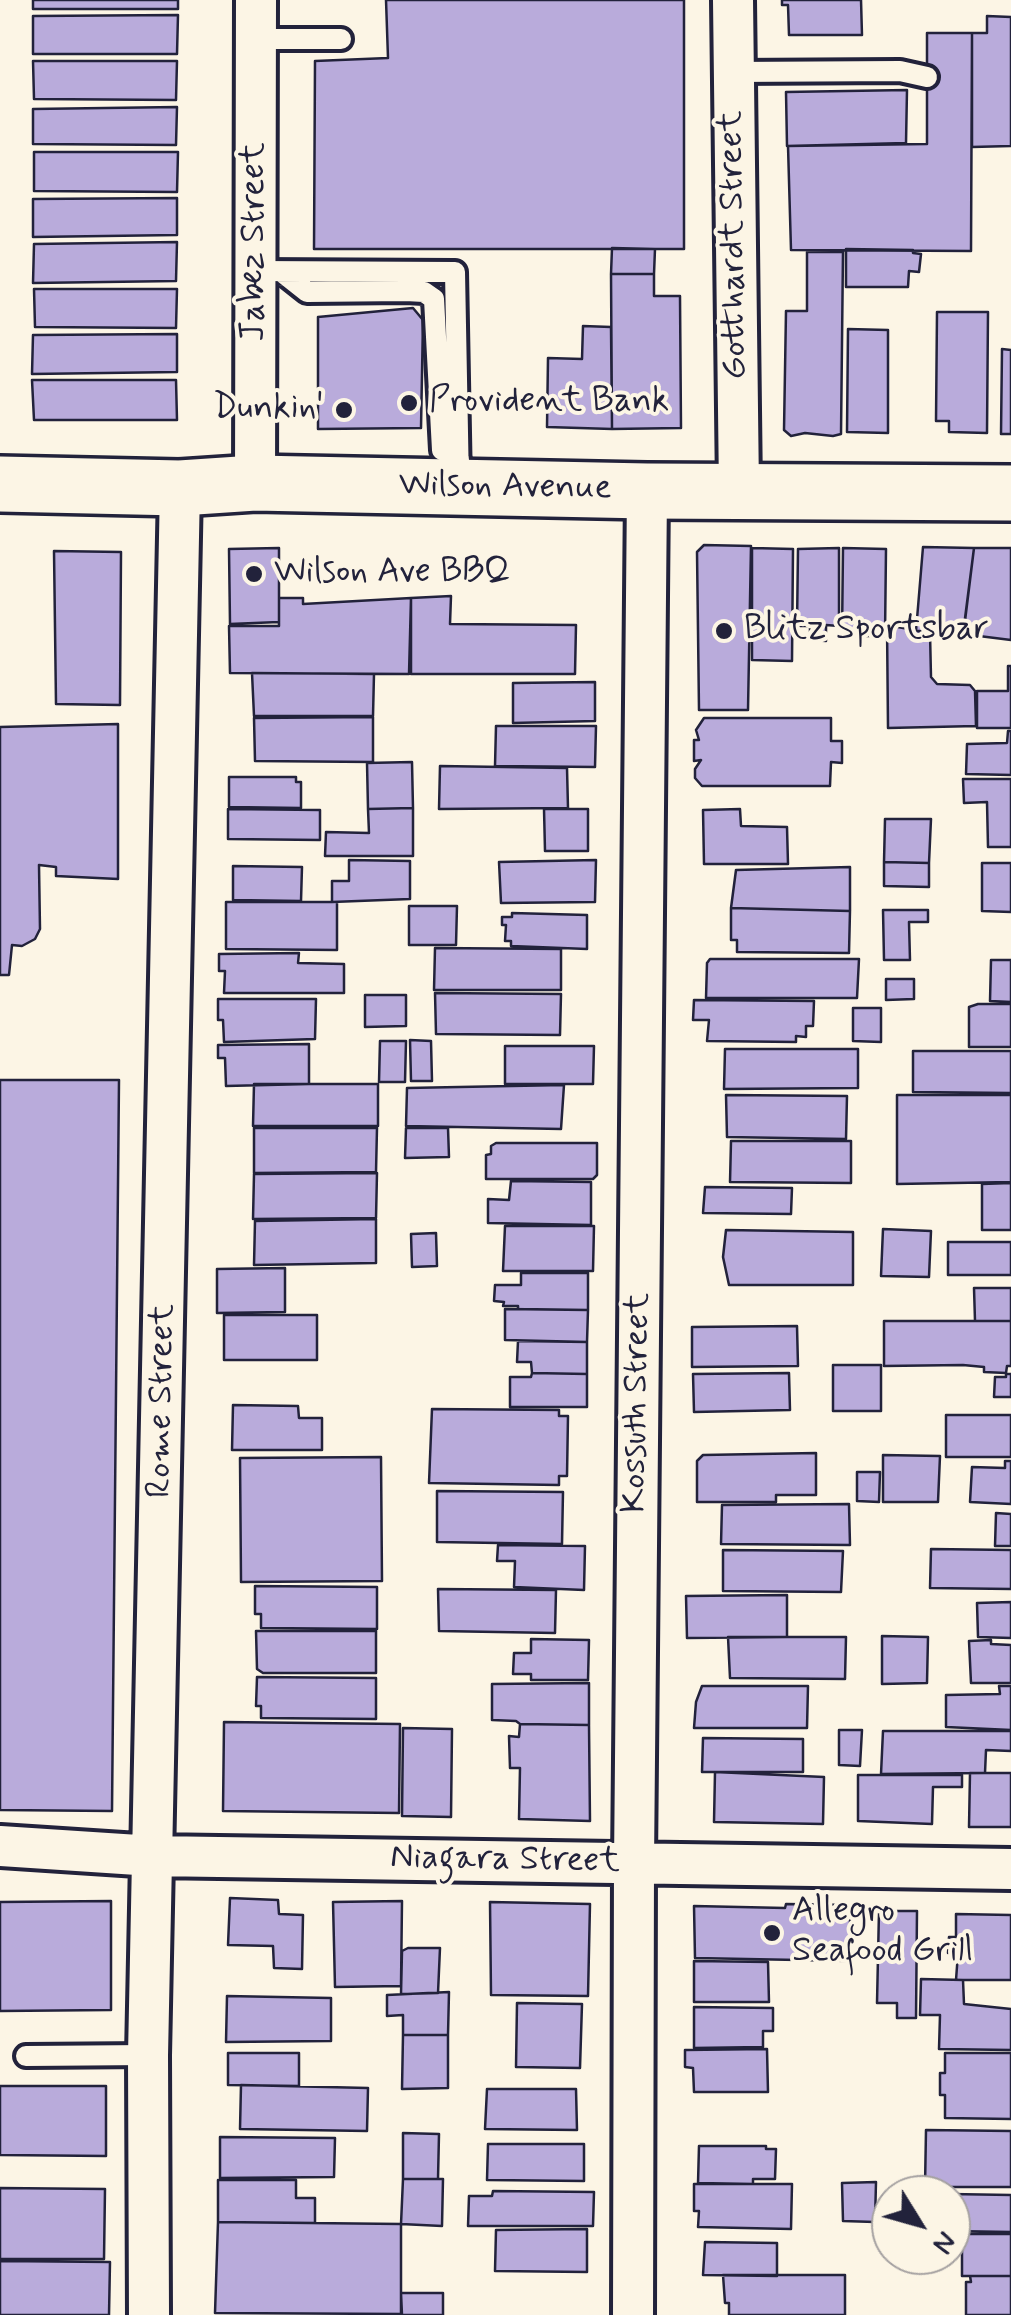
<!DOCTYPE html>
<html>
<head>
<meta charset="utf-8">
<style>
	body { margin:0 }
	#map { position:relative; width:1011px; height:2315px; overflow:hidden; background:#fcf5e5; font-family:Mynerve,sans-serif }
	canvas { display:block }
	.north { position:absolute; left:871px; top:2175px; width:100px; height:100px; box-sizing:border-box; background:#fcf5e5; border:2px solid #a5a1a1; border-radius:50%; rotate:127deg; font-size:28px; font-weight:700; line-height:40px; text-align:center; color:#22223b }
	.north::after { content:''; display:block; margin:auto; width:35px; height:45px; background:#22223b; clip-path:polygon(50% 0,100% 100%,50% 72%,0 100%) }
</style>
</head>
<body>
<div id="map">
<canvas width="1011" height="2315"></canvas>
<div class="north">N</div>
</div>
<script>
const c = document.querySelector('canvas').getContext('2d');
c.lineJoin = 'round';
function fill(path, color) { c.fillStyle = color; c.fill(path, 'evenodd'); }
function stroke(path, color, width, dash) { c.strokeStyle = color; c.lineWidth = width; c.lineCap = dash ? 'butt' : 'round'; c.setLineDash(dash || []); c.stroke(path); }
function drawText(font, color, halo, rows, align = 'center') {
  c.font = font + ' Mynerve,sans-serif'; c.lineWidth = 8; c.setLineDash([]); c.textBaseline = 'middle'; c.strokeStyle = halo; c.fillStyle = color; for (const [text, x, y, turn = 0] of rows) {
    c.save(); c.translate(x, y); c.rotate((+turn || 0) * Math.PI / 180); c.textAlign = isNaN(turn) ? turn : align; if (halo) c.strokeText(text, 0, 0); c.fillText(text, 0, 0); c.restore();
  }
}
const building = new Path2D(`
	M33,0H178V9H33Z
	M386,0H684V249H314L315,61L388,58Z
	M782,0H861L862,35H789L788,5H782Z
	M178,15L177,54H33V16Z
	M987,16L1011,17V146L972,147V33H987Z
	M927,33H972L971,251L791,250L788,146L927,144Z
	M33,61H177L176,100L34,99Z
	M907,90L906,143L787,146L786,92Z
	M177,107L176,145L33,144V109Z
	M34,152H178L177,192L34,191Z
	M177,198V235L33,237V199Z
	M177,242L176,281L33,283L34,244Z
	M612,248L655,249L654,274H611Z
	M846,249L913,250V253L921,254L919,272L909,271L908,287H846Z
	M807,252H843L841,434L833,436L805,433L791,436L784,430L786,311H807Z
	M611,274H654V296H680L681,428L612,429Z
	M34,289H177L176,328L35,327Z
	M413,308L423,320L421,428L318,429V317Z
	M937,312H988L987,433L949,432V421H936Z
	M583,326L611,327L612,429L547,427L548,358L582,359Z
	M848,329L888,330V433L847,432Z
	M177,334V372L32,374L33,335Z
	M1002,349L1011,350V434H1001Z
	M32,380H176L177,420H34Z
	M704,545L751,546L748,710H699L697,552Z
	M923,547L974,548L963,637L916,631Z
	M279,548V622L230,624L229,549Z
	M752,548L793,549L792,661L752,660Z
	M839,548V626L826,625V641L810,640V626H797L798,549Z
	M843,548L886,549L885,636H842Z
	M974,548H1011V640L963,634Z
	M54,551L121,552L120,705L56,704Z
	M451,596L450,624L576,625L575,674H411V598Z
	M279,598H303V604L411,598L409,674L230,673L229,626H279Z
	M887,625L930,633L931,677L937,684L970,685L975,691L976,726L888,728Z
	M1008,666H1011V728H977V691H1008Z
	M252,673L374,674L373,716H254Z
	M595,682V721L513,723V683Z
	M373,717V762L255,761L254,718Z
	M704,718H831V741H842V763L831,762L830,786H702L695,778V769L701,760L694,761V740H699L696,730Z
	M118,724V879L56,876V867L39,865L40,929L35,939L22,946L12,945L9,975H0V727Z
	M496,726H596L595,767L495,766Z
	M1008,731H1011V775L966,774L967,744L1007,743Z
	M412,762L413,808L368,809L367,763Z
	M440,766L567,768L568,808L439,809Z
	M229,777H296V782H301V808L229,807Z
	M963,779H1011V847H988L987,802L964,803Z
	M413,808V856H325L326,832L369,833L368,809Z
	M228,809L320,810V840L228,839Z
	M544,809H588V851H545Z
	M740,809L741,826L787,827L788,864H704L703,810Z
	M885,819H931L929,863L884,862Z
	M349,860L410,861V899L332,902V881H349Z
	M596,860L595,902L501,903L499,862Z
	M884,862L929,863V887L884,886Z
	M982,863H1011V912L982,911Z
	M233,866L302,867L301,901L233,900Z
	M850,867V911L731,908L736,870Z
	M226,902H337V950L226,949Z
	M409,906H457L456,945H409Z
	M731,908L850,911L849,953L737,952V940H731Z
	M883,910H928V922H909L910,960H884Z
	M512,913L587,915V949L511,946V941H505L506,925H502V917H512Z
	M435,948L561,949V990H434Z
	M299,953L298,963L344,964V993H224L225,971H219V954Z
	M710,959H859L857,998H706L707,963Z
	M991,960H1011V1002L990,1001Z
	M886,979H914V999L886,1000Z
	M435,993L561,994L560,1035L436,1034Z
	M365,995H406V1026L365,1027Z
	M218,999H316L315,1039L224,1042L223,1020H218Z
	M694,1000L814,1001L813,1026H806V1037L796,1036V1042L707,1041L709,1020H693Z
	M978,1004H1011V1047H969V1007Z
	M853,1008H881V1042L853,1041Z
	M410,1040L431,1041L432,1081H411Z
	M380,1041H406L405,1082H379Z
	M309,1044V1084L226,1086L225,1058H218V1045Z
	M505,1046H594L593,1084H505Z
	M725,1049H858V1088L724,1089Z
	M913,1051H1011V1093L913,1092Z
	M0,1080H119L112,1811L0,1810Z
	M254,1084H378V1126H253Z
	M564,1085L561,1129L406,1126L407,1088Z
	M726,1095L847,1096L846,1139L727,1137Z
	M897,1095H1011V1182L897,1184Z
	M254,1128H377L376,1172L254,1173Z
	M406,1128H448L449,1157L405,1158Z
	M731,1141H851V1183L730,1182Z
	M496,1143H597V1175L593,1179H486V1155L491,1154V1146Z
	M377,1173L376,1218L253,1219L254,1174Z
	M511,1181L591,1182V1225L488,1223V1199L509,1200Z
	M1011,1183V1230H982V1184Z
	M705,1187L792,1188L791,1214L703,1213Z
	M376,1219V1263L254,1265L255,1221Z
	M505,1226H594L593,1271H503Z
	M883,1229L931,1231L929,1277L881,1276Z
	M726,1230L853,1232V1285H729L723,1257Z
	M436,1233L437,1266L412,1267L411,1234Z
	M948,1242H1011V1275H948Z
	M285,1268V1312L217,1313V1269Z
	M521,1273H588V1310L518,1309V1306H503L504,1302L494,1301L495,1285H521Z
	M974,1288H1011V1321H975Z
	M505,1309L588,1310L587,1342L505,1340Z
	M224,1315H317V1360H224Z
	M884,1321H1011V1366H1007L1006,1373L984,1372V1367L963,1365L884,1366Z
	M797,1326L798,1366L692,1367V1327Z
	M518,1341L587,1342V1374L532,1373L531,1362H517Z
	M833,1365H881V1411H833Z
	M532,1373L587,1374V1407H510V1377H531Z
	M789,1373L790,1410L694,1412L693,1374Z
	M1006,1374H1011V1397H994L995,1377H1006Z
	M233,1405L298,1406L299,1418H322V1450H232Z
	M432,1409L559,1410V1416H568L567,1476H559V1485L429,1483Z
	M946,1415H1011V1457H946Z
	M816,1453V1495H776V1502H697V1461L703,1455Z
	M883,1455L940,1456L938,1502H883Z
	M381,1457L382,1581L241,1582L240,1458Z
	M1005,1461H1011V1504L970,1502L972,1467L1005,1468Z
	M857,1472H880L879,1502L857,1501Z
	M437,1491L563,1492L562,1544L437,1542Z
	M849,1504L850,1545L721,1544L722,1505Z
	M996,1513L1011,1514V1546H995Z
	M498,1545L585,1546L584,1590L514,1587L515,1561H497Z
	M931,1549L1011,1550V1589L930,1588Z
	M723,1550L843,1551L841,1592L723,1591Z
	M255,1586L377,1587V1629L261,1628V1614H255Z
	M438,1589L556,1590L555,1633L439,1631Z
	M787,1595V1637L687,1638L686,1596Z
	M1011,1602V1638L978,1637L977,1603Z
	M256,1631H376V1673H263L257,1669Z
	M882,1636L928,1637L927,1683L882,1684Z
	M728,1637H846L845,1679L730,1678Z
	M531,1639L589,1640L588,1680H531V1674H513L514,1653H531Z
	M991,1640V1644L1011,1645V1683H971L969,1641Z
	M257,1677L376,1678V1719L261,1718V1706H256Z
	M589,1683V1725L520,1724L516,1721L492,1720V1684Z
	M702,1686H808L807,1728H694L696,1702Z
	M999,1686H1011V1730L946,1727V1695L1000,1694Z
	M224,1722L400,1724L399,1813L223,1811Z
	M520,1724L589,1725L590,1821L519,1819L520,1768H510L509,1736L519,1737Z
	M403,1728L452,1729L451,1817L402,1816Z
	M839,1730H862L860,1766L839,1765Z
	M883,1731H1011V1751L986,1750L985,1773L881,1774Z
	M703,1738L803,1739V1772H702Z
	M715,1772L824,1777L823,1824L714,1822Z
	M970,1773H1011V1827H969Z
	M858,1775H962V1787H933L932,1824L858,1821Z
	M230,1898L278,1900L279,1914L303,1915L302,1969L274,1968L273,1946L228,1945Z
	M111,1901V2010L0,2011V1902Z
	M402,1901L401,1986L335,1987L333,1902Z
	M490,1902L590,1904L588,1996L491,1995Z
	M786,1904L850,1905V1961L695,1958L694,1906L785,1908Z
	M879,1911H917L916,2018H897V2003H877Z
	M956,1914L1011,1915V1980H956L958,1953H948L949,1937H956Z
	M408,1948H440L438,1993L401,1994L402,1951Z
	M694,1961L768,1962L769,2002H694Z
	M921,1979L963,1980L964,2004L1011,2009V2050L939,2049L940,2015H920Z
	M449,1992L448,2035H403V2015L387,2016V1995Z
	M227,1996L331,1998V2041L226,2042Z
	M517,2003L582,2004L580,2068L516,2067Z
	M694,2007L773,2008V2031H763V2047L694,2048Z
	M403,2035H448V2088L402,2089Z
	M767,2049L768,2092H694L693,2068L685,2067V2050Z
	M228,2053H299V2086L228,2085Z
	M945,2053H1011V2119L945,2118V2095H940V2073H945Z
	M241,2085L368,2088L367,2131L240,2129Z
	M0,2086H106V2156L0,2155Z
	M487,2089H576L577,2130L485,2129Z
	M926,2130L1011,2131V2187H925Z
	M403,2133L439,2134L438,2179H403Z
	M220,2137L335,2138L334,2177L220,2178Z
	M488,2144H584V2181L487,2180Z
	M699,2146H766V2149H776L775,2179H753V2184L698,2183Z
	M403,2179H443L442,2226L401,2224Z
	M218,2180H296V2198H315V2223L218,2222Z
	M876,2182L875,2222L843,2221L842,2183Z
	M694,2184H792L791,2229L698,2227L699,2211H694Z
	M0,2188L105,2189L104,2259H0Z
	M493,2191L594,2192L593,2226H468L469,2196H492Z
	M950,2194L1011,2195V2232L951,2231Z
	M218,2222L401,2224V2314L215,2313Z
	M587,2229V2272L495,2271L496,2230Z
	M962,2234H1011V2276H962Z
	M705,2242L777,2243V2276L703,2275Z
	M0,2261L110,2262L109,2315H0Z
	M723,2275H845V2315H729V2303H725Z
	M970,2276H1011V2315H966V2282H971Z
	M401,2293H443V2315H402Z`);
const service = new Path2D(`
	M256,39H341
	M733,72L900,71L927,77
	M256,271L455,272L459,486
	M283,273L307,292L406,291L424,292L434,299L442,450L459,459
	M26,2056L148,2055`);
const minor = new Path2D(`
	M733,0L739,490
	M255,483L256,0
	M0,1846L153,1856L1011,1869
	M149,2315L148,2055L180,488
	M633,2315L634,1863L647,491`);
const secondary = new Path2D(`
	M0,484L180,488L255,483L647,491L1011,493`);
const markers = [
	[409,403,10,"#22223b"],
	[344,410,10,"#22223b"],
	[254,574,10,"#22223b"],
	[724,631,10,"#22223b"],
	[772,1933,10,"#22223b"]
];
const streetNames = [
	["Jabez Street",256,242,-90],
	["Gotthardt Street",735,245,-91],
	["Wilson Avenue",505,488,1],
	["Rome Street",163,1401,-89],
	["Kossuth Street",638,1403,-89],
	["Niagara Street",505,1861,1]
];
const poiNames = [
	["Provident Bank",429,403],
	["Dunkin'",324,410,"right"],
	["Wilson Ave BBQ",274,574],
	["Blitz Sportsbar",744,631],
	["Allegro",792,1913],
	["Seafood Grill",792,1953]
];
fill(building, '#b9abdb');
stroke(building, '#22223b', 2.5);
stroke(service, '#22223b', 28);
stroke(minor, '#22223b', 48);
stroke(secondary, '#22223b', 62);
stroke(service, '#fcf5e5', 20);
stroke(minor, '#fcf5e5', 40);
stroke(secondary, '#fcf5e5', 55);
for (const [x, y, r, color] of markers) { const dot = new Path2D(); dot.arc(x, y, r, 0, 2 * Math.PI); c.fillStyle = color; c.fill(dot); stroke(dot, '#fcf5e5', 4); }
drawText('35px', '#22223b', '#fcf5e5', streetNames);
drawText('35px', '#22223b', '#fcf5e5', poiNames, 'left');
</script>
</body>
</html>
